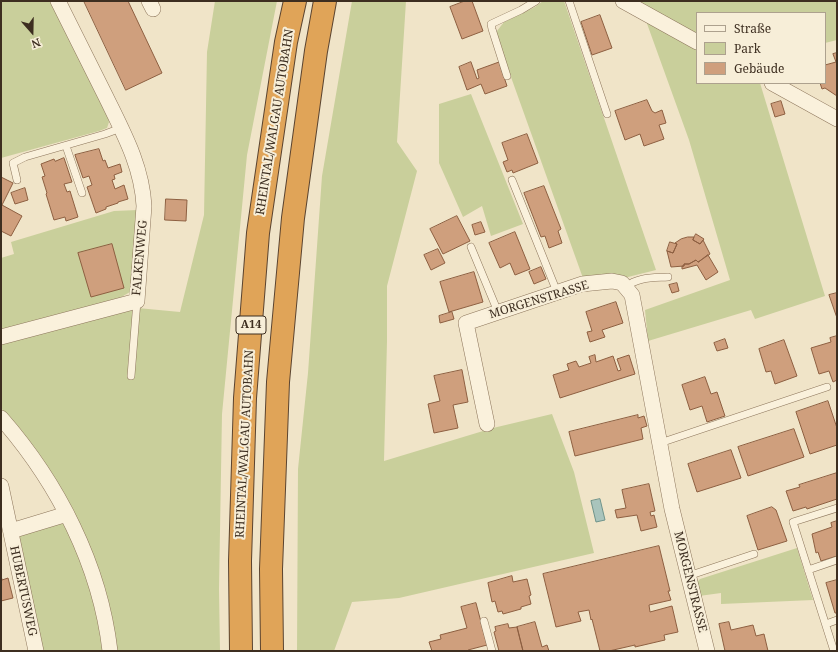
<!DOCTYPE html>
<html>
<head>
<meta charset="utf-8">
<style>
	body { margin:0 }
	#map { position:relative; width:838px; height:652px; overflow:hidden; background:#f0e4c8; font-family:"Noto Serif",serif }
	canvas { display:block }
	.frame { position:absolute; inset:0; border:2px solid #3d2e20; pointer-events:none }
	.legend { position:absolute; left:696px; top:12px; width:130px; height:72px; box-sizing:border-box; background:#f7eed8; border:1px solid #ada18e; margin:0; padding:5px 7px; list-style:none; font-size:12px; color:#3d2e20 }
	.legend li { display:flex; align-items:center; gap:8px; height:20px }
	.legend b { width:20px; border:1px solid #ada18e }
	.north { position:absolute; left:12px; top:12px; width:40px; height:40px; -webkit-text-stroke:3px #f7eed8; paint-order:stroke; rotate:160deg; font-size:11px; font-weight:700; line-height:16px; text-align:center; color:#3d2e20 }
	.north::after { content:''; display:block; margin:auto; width:14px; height:18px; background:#3d2e20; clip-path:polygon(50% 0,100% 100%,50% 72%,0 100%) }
</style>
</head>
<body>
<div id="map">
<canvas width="838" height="652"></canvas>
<div class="frame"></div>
<ul class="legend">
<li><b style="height:5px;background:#faf1dc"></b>Straße</li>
<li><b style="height:11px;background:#c9cf9b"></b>Park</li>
<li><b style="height:11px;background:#cf9f7d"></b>Gebäude</li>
</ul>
<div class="north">N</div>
</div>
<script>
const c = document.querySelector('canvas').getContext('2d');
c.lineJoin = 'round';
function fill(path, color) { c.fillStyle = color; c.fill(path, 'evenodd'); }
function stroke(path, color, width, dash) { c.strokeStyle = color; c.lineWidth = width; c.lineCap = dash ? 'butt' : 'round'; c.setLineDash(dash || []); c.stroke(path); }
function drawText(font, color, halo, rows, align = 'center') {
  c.font = font + ' "Noto Serif",serif'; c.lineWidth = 4; c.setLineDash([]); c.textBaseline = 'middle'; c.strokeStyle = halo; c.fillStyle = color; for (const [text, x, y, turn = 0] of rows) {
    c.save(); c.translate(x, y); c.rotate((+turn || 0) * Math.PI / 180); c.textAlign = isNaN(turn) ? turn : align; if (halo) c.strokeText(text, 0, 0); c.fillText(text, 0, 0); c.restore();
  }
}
const green = new Path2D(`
	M1,1H53L107,112L109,122L107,128L99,131L1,158Z
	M215,1H277L247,155L222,414L219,589L220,651H37L14,534L70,515L21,432L1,408V344L127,307L180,312L204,215L207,52Z
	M352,1H406L397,142L417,171L387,286V341L384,461L493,428L552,414L574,472L594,553L399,598L352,602L334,651H297L298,469L308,373L322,176Z
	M543,1H564L656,270L620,279L584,281L497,38V31L504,22L535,7Z
	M631,1H837V40L825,43V13H697V83H760L825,296L755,319L751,310L648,341L645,310L730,280L689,140L641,7Z
	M471,94L523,224L491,236L482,206L463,217L439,163V104Z
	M138,210L134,280L130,292L118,299L1,330V258L14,254L11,242L114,211Z
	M797,548L813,600L721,604V593L699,596L696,583L700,579Z`);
const water = new Path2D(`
	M600,499L605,520L596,522L591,501Z`);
const building = new Path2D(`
	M84,1H128L162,73L126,90Z
	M465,1H472L483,31L462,39L450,7Z
	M600,15L612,48L592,55L581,22Z
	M837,53V96L825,88L822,89L820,83H825V65L836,62L833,54Z
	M471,62L477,79L479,78L477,70L499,62L507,86L485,94L481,84L467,90L459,67Z
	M647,100L652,111L655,113L662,110L666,123L659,125L664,139L644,146L640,134L625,140L615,111Z
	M781,101L785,114L775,117L771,104Z
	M527,134L538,163L513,173L512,170L507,172L503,162L508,160L502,143Z
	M99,149L103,161L105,160L108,168L120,164L122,172L114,175L115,179L112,180L115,189L124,185L128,199L118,202V203L106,207V209L96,213L87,187L92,185L89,176L83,178L75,155Z
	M64,158L72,182L64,184L67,192L70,191L78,217L66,221L65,217L54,220L46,194L47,193L42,177L45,176L41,164L54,159L55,161Z
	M1,177L13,183L2,205L22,216L11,236L1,231Z
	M544,186L561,229L558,231L562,243L549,248L545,236L541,237L524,193Z
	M25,188L28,200L15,204L11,193Z
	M166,199L187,200L186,221L165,220Z
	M457,216L470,241L443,254L430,229Z
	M481,222L485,232L475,235L472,225Z
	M515,232L530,269L515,275L510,263L500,268L489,243Z
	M696,234L704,239L700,244L693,240Z
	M688,237H694L693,240L700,244L703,240L710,254L698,262L696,260L689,264H684V266L671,267L667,251L673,253L677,244L675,243L681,239Z
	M670,242L677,244L673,253L667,251Z
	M112,244L124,288L91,297L78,253Z
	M438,249L445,263L431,270L424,255Z
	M708,255L718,272L706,280L697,265L682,269V266H684V264H689L696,260L698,262Z
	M541,267L546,279L534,284L529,272Z
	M474,272L483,302L449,312L440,282Z
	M677,283L679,291L672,293L669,285Z
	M837,293V318L829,295Z
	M616,302L623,323L602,330L605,337L590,342L587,332L592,331L586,312Z
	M452,312L454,319L440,323L439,316Z
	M837,336V380L833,382L829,371L819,374L811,348L831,342L830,338Z
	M725,339L728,348L717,351L714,343Z
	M784,340L797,376L775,384L771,371L766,372L759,349Z
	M595,355L596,362L613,356L618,371L621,370L617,359L629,355L635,374L560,398L553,375L569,370L567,364L576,361L579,367L591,363L589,357Z
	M462,370L468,402L453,405L458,428L434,433L428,404L440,401L434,376Z
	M705,377L711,394L717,392L725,416L707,422L702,406L690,410L682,385Z
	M828,401L837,428V445L810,454L796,412Z
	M638,415V418L644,416L647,426L641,428L643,439L575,456L569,432Z
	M794,429L804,457L748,476L738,447Z
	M731,450L741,478L697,492L688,464Z
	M837,473V499L807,509L806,507L793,511L786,491L800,487L799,485Z
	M649,484L655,511L650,512L651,516L654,515L657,527L641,531L637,515L617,518L615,510L626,508L622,490Z
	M772,507L776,510L787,541L758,550L747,516Z
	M837,521V556L821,561L818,552L816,553L812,534L832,527L831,523Z
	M659,546L670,591H668L671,600L649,605L650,612L672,606L678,632L664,635L665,640L635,647V645L609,651H600L592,619L591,620L589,610L578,612L581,621L556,627L543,574Z
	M1,575L2,580L8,578L13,598L1,601Z
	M512,576L513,582L527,579L531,595L529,596L531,604L521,607V609L503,614L502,611L498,612L495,601L492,602L488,583Z
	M837,580V613H835L826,583Z
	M476,603L487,645L468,650L469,651H432L429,642L441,639L440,635L467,628L461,607Z
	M535,622L542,647L547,645L549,651H523L517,627Z
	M729,622L731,630L753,625L756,636L764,634L768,651H725L719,624Z
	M508,624L509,628L517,627L523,651H499L494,632L496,631L495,627Z`);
const lane = new Path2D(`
	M569,1L607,114
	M507,76L492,29L491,24L521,10L536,1
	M66,146L82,193
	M17,180L13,163L25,157L105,134L121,128
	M512,180L557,292
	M471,247L498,312
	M626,287C637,277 653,278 668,277
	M131,376L137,301
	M660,443L827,387
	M808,570L837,560
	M688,576L754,554
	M484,621L492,651
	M826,624L837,620
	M834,651L793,522L837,508`);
const street = new Path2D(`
	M149,1L153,9
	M623,1L697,42
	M772,83L837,119
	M1,337L137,301L144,206C142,166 123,132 106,97C90,65 74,33 58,1
	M1,418C58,483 100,565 110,651
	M487,424L466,323L582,284L612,281L622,283L632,295L672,509L707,651
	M1,486L36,651
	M11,531L67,514`);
const highway = new Path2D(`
	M241,651L240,561L245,398L258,233L286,42L295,1
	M272,651L271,569L278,382L293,218L316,51L325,1`);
const shields = [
	[251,325,30]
];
const shieldNames = [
	["A14",251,325]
];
const streetNames = [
	["RHEINTAL/WALGAU AUTOBAHN",275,122,-81],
	["FALKENWEG",140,258,-85],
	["MORGENSTRASSE",539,300,-17],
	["RHEINTAL/WALGAU AUTOBAHN",245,444,-87],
	["MORGENSTRASSE",690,582,76],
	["HUBERTUSWEG",23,591,78]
];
fill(green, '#c9cf9b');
fill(water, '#a9c4bc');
stroke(water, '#6f938a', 1);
fill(building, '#cf9f7d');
stroke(building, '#8d5f41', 1);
stroke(lane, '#8d765c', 8);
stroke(street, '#8d765c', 16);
stroke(highway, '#5b4430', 24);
stroke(lane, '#faf1dc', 7);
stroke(street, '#faf1dc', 15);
stroke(highway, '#e0a458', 22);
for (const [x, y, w] of shields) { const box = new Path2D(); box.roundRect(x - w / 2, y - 9, w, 18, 3); c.fillStyle = '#f7eed8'; c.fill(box); stroke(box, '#3d2e20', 1); }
drawText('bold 11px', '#3d2e20', null, shieldNames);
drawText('12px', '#3d2e20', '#f7eed8', streetNames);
</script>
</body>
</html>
